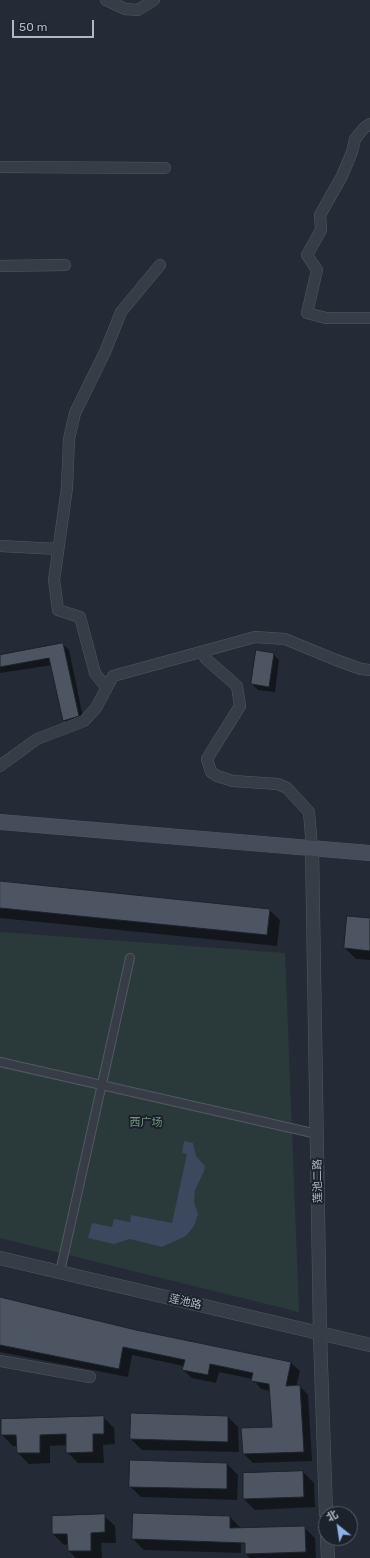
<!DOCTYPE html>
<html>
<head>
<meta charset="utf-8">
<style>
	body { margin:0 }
	#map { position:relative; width:370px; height:1558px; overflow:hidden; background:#242b36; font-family:Rubik,"Noto Sans SC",sans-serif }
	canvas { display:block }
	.north { position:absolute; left:318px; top:1506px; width:40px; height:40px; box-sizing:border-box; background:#1c222b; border:1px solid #585e68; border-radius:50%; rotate:330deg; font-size:11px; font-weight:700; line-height:16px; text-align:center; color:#b2b8c3 }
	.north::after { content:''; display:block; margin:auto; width:14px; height:18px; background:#90b0e9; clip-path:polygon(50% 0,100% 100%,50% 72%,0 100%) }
	.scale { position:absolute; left:12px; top:20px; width:82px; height:18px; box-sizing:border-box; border:2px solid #b2b8c3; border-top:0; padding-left:5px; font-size:12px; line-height:14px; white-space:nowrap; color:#b2b8c3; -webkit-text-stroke:3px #1c222b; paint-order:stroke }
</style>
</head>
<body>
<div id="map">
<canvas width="370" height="1558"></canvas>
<div class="north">北</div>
<div class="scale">50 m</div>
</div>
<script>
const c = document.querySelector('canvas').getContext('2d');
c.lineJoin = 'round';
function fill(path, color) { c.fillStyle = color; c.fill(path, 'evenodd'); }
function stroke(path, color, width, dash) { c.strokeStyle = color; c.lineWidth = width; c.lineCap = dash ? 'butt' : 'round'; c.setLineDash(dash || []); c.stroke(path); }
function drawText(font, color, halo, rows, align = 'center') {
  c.font = font + ' Rubik,"Noto Sans SC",sans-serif'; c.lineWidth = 4; c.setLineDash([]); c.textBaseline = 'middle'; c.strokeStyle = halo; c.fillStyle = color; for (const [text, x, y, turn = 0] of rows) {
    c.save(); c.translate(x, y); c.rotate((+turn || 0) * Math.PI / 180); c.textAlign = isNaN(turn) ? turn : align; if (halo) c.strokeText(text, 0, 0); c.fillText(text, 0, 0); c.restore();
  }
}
const green = new Path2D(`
	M0,932L285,953L299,1312L0,1238Z`);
const water = new Path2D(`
	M184,1141L193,1143L196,1156L205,1166L204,1171L195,1190L194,1202L198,1214L194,1226L186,1236L162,1247L130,1239L114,1244L88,1238L92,1223L112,1227L114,1219L130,1222L131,1215L172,1223L187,1154L182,1153Z`);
const shadow = new Path2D(`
	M63,644L69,650L84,722L70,726L64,720L52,665L0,673V656Z
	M273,654L279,660L275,692L258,690L252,684Z
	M0,882L269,910L280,920L277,946L0,918Z
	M370,919V960L356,959L345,948Z
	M0,1298L136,1331L291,1363L300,1371L296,1387L300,1386L308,1395L312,1461L253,1463L244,1454L273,1428L271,1391L261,1389L253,1379L219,1372L216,1383L192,1378L183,1370L184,1366L132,1355L128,1377L0,1352Z
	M103,1417L114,1428L115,1444L103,1445L104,1463H78L67,1452V1445L50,1446V1463L29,1464L18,1453V1446H13L2,1435V1420Z
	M228,1417L238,1427L239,1452L142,1450L131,1439Z
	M227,1464L238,1475L237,1500L141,1497L130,1486Z
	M303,1472L314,1483L315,1507L255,1510L244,1499V1474Z
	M104,1516L115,1526L116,1543H101L102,1558H76L69,1551V1544L64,1545L53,1534Z
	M230,1517L241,1528V1553L144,1550L133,1539Z
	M304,1527L315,1538L316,1558H250L246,1554Z`);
const building = new Path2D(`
	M63,643L79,716L63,721L49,658L0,667V655Z
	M256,650L274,653L269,687L251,684Z
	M0,881L270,909L267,935L0,908Z
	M347,916L370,918V951L344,948Z
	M0,1297L136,1330L291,1362L286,1386L300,1385L304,1452L243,1454L241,1428L272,1427L269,1384L251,1381L253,1373L210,1364L208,1375L182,1370L185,1360L123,1347L119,1369L0,1345Z
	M131,1413L228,1416V1442L130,1439Z
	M104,1416V1434H93V1452L66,1453V1434L40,1435V1453H17L16,1435H1V1419Z
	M130,1460L227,1463V1489L129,1487Z
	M303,1471L304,1497L243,1499V1473Z
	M133,1513L230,1516V1528L305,1526L306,1552L245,1554V1543L132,1539Z
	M105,1514V1532L91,1533V1551H68L67,1534H52V1516Z`);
const pedestrian = new Path2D(`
	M0,1062L317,1134
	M60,1272L130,958`);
const minor = new Path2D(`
	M106,0L125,9L138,10L154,0
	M370,124L364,128L355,139L352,152L342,176L320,215L321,230L307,255L317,270L307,313L326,318H370
	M0,167L165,168
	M0,266L65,265
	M0,546L58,549
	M202,652L206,659L237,686L240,706L207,759L211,772L217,776L233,781L278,784L287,788L309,812L312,848
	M106,687L95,673L80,617L58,610L54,580L67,488L69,439L75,413L105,352L121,312L160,265
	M0,766L37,739L84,721L96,708L113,676L255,637L285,639L336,660L361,669L370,670
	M0,1361L90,1377`);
const tertiary = new Path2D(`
	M312,848L320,1334L326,1514
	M0,1258L370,1345
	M327,1538L328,1558`);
const secondary = new Path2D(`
	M0,822L370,853`);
const parkNames = [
	["西广场",146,1123]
];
const streetNames = [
	["莲池二路",318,1181,-91],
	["莲池路",185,1302,13]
];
fill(green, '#2a3a3b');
fill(water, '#3b485d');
fill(shadow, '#0007');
fill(building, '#4c5561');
stroke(building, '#1e242d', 1);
stroke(pedestrian, '#525861', 10);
stroke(minor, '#525861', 12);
stroke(tertiary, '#525861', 14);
stroke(secondary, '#525861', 16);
stroke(pedestrian, '#373d47', 8);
stroke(minor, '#373d47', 11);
stroke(tertiary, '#373d47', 13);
stroke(secondary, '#464c59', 15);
drawText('11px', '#73967d', '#1c222b', parkNames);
drawText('11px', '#b2b8c3', '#1c222b', streetNames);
</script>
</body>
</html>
